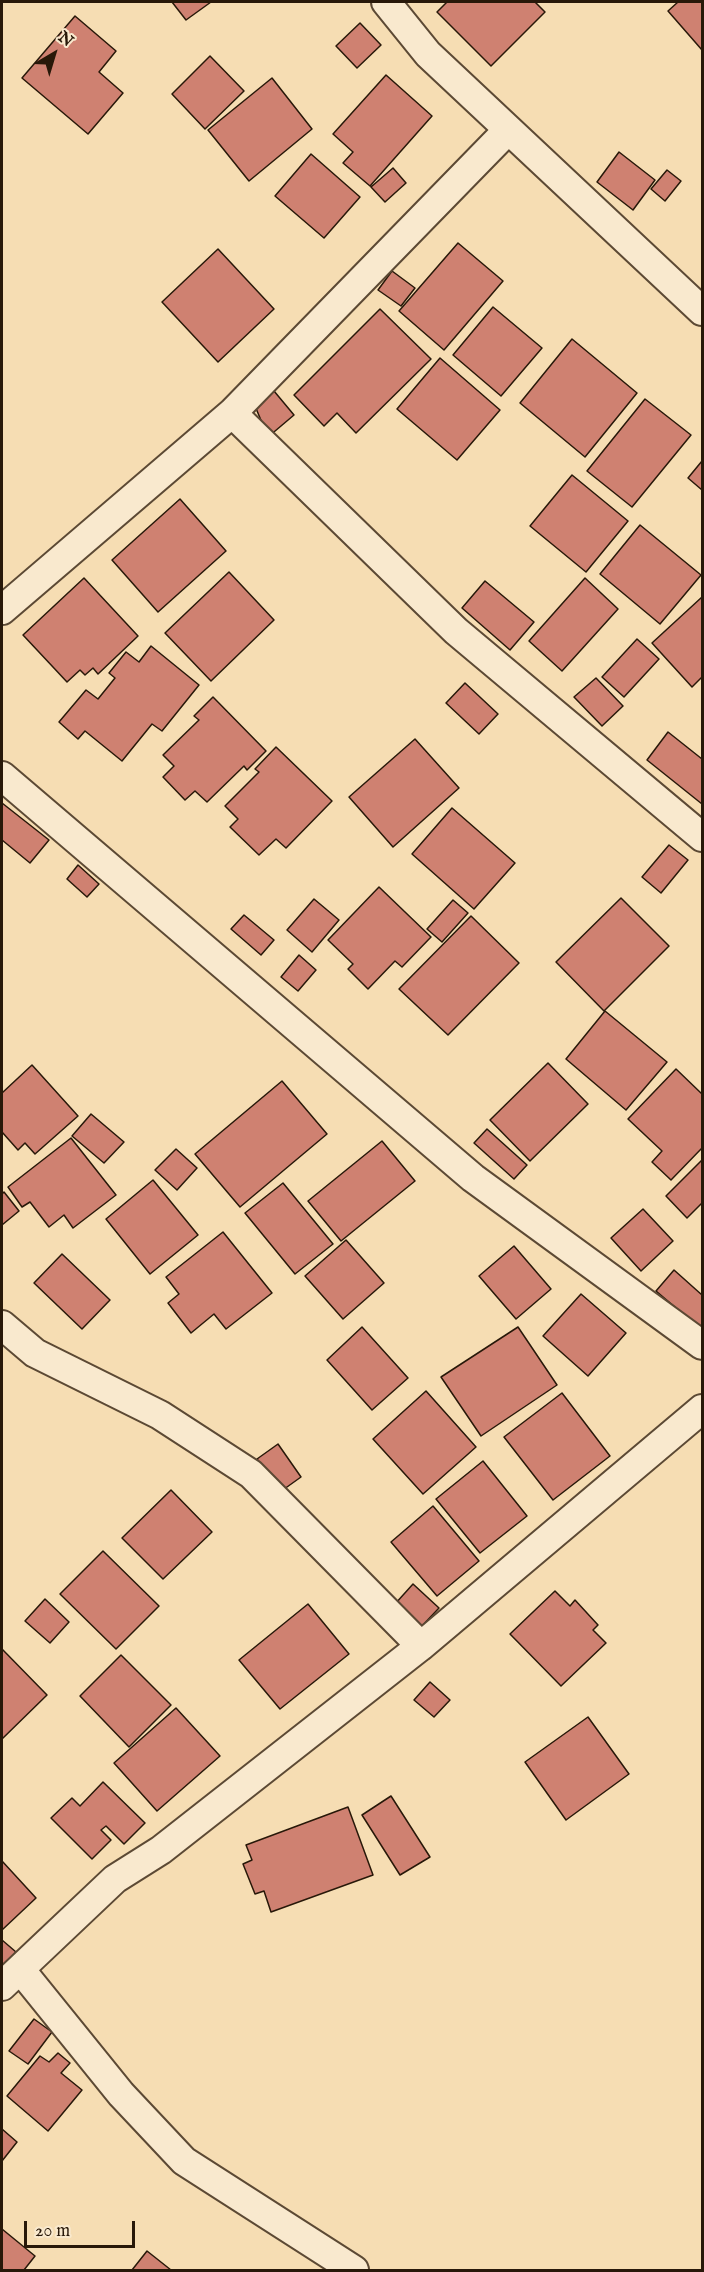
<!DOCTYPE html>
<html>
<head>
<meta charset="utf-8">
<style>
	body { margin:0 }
	#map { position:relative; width:704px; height:2272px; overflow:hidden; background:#f6ddb3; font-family:"IM FELL English",serif }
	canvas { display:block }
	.frame { position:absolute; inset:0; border:3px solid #281809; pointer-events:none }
	.north { position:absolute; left:24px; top:24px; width:60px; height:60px; -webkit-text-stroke:4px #f9e9ce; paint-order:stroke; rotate:38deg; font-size:16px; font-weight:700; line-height:24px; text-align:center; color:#281809 }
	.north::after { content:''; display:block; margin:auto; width:21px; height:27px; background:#281809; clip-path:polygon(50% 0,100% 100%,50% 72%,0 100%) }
	.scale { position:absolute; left:24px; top:2221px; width:111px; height:27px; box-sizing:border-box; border:3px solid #281809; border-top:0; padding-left:8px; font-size:18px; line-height:21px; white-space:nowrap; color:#281809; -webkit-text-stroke:4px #f9e9ce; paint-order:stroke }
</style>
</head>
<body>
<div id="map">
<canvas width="704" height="2272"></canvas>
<div class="frame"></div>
<div class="north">N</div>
<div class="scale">20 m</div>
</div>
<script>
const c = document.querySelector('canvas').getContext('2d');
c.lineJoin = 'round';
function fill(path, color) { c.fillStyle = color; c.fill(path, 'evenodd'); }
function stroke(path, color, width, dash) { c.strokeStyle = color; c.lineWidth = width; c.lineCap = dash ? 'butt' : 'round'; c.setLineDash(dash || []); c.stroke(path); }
const building = new Path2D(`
	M172,2H211L186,20Z
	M447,2H535L545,12L491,66L437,12Z
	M678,2H702V50L668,11Z
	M75,16L116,51L99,72L123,93L88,134L22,78Z
	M360,23L381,45L357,68L336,46Z
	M210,56L244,91L205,129L172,94Z
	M386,75L432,116L370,186L343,163L353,152L333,134Z
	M272,78L312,129L249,181L208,130Z
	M619,152L655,180L633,210L597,182Z
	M311,154L360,197L324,238L275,196Z
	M393,168L406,183L385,202L371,187Z
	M667,170L681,181L665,201L651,189Z
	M458,243L503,281L444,350L399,311Z
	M218,249L274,309L218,362L162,302Z
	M392,271L415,288L401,306L378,290Z
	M493,307L542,348L501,396L453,355Z
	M380,309L431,359L356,433L337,413L324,426L294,395Z
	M572,339L637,393L585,457L520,403Z
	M440,358L500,410L457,460L397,409Z
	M274,391L294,415L268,437L255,406Z
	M645,399L691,435L632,507L587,471Z
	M702,461V490L688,478Z
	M572,475L628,521L586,572L530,526Z
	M180,499L226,551L158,612L112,560Z
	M640,525L701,575L660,624L600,574Z
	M229,572L274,620L211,681L165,633Z
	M84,578L138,636L98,674L93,668L85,675L80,670L67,682L23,635Z
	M585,578L618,609L562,671L529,641Z
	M485,581L534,622L510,650L462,608Z
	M702,597V677L692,687L652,643Z
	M637,639L659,659L624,697L602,677Z
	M151,646L199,685L162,731L152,724L122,761L85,731L78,739L59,722L86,690L98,699L115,678L109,673L126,652L139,662Z
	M596,678L623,706L602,726L574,697Z
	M465,683L498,714L479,734L446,703Z
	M213,697L266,751L247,770L244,766L207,802L195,791L185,800L163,777L174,766L163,755L199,720L194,716Z
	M668,732L702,759V804L647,760Z
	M415,739L459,788L393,847L349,797Z
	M276,747L332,801L286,848L276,839L259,855L230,827L238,819L225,806L259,772L255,769Z
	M2,803L49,840L30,863L2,840Z
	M452,808L515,863L474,909L412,854Z
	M669,845L688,860L661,893L642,877Z
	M78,865L99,884L87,897L67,879Z
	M379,887L431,937L402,967L395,961L368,989L348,969L353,964L328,940Z
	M621,898L669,946L604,1011L556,962Z
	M314,899L339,920L312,952L287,930Z
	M453,900L468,913L442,942L427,929Z
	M244,915L274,940L261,955L231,929Z
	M471,916L519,963L448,1035L399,989Z
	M299,955L316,970L298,991L281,977Z
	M605,1011L667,1062L626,1110L566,1059Z
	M548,1063L588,1104L530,1161L490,1120Z
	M32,1065L78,1116L35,1154L25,1143L18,1150L2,1132V1093Z
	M676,1069L702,1094V1148L671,1180L652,1162L662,1151L628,1119Z
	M282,1081L327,1134L240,1207L195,1154Z
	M91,1114L124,1142L104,1163L72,1136Z
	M487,1129L527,1165L514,1179L474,1143Z
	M71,1138L116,1195L73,1228L64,1215L49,1227L30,1202L22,1207L8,1187Z
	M382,1141L415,1181L341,1241L308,1201Z
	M176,1149L197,1168L177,1190L155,1170Z
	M702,1160V1203L687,1218L666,1196Z
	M153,1180L198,1235L150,1274L106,1219Z
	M283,1183L333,1244L295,1274L245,1213Z
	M4,1192L19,1211L2,1225V1194Z
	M643,1209L673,1241L641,1271L611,1238Z
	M223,1232L272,1293L226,1329L214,1314L191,1333L168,1303L179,1294L166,1277Z
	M346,1240L384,1283L343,1319L305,1276Z
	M514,1246L551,1289L516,1319L479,1276Z
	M62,1254L110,1300L82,1329L34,1283Z
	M674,1270L702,1295V1330L656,1291Z
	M581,1294L626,1333L588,1376L543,1336Z
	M362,1327L408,1378L372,1410L327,1360Z
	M518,1327L557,1385L481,1436L441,1377Z
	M426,1391L476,1447L423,1494L373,1439Z
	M562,1393L610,1456L553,1500L504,1437Z
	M278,1444L301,1477L280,1492L257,1459Z
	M483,1461L527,1516L480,1553L436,1499Z
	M171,1490L212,1532L163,1579L122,1538Z
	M433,1506L479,1561L437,1596L391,1542Z
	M103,1551L159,1606L116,1649L60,1594Z
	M413,1584L439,1608L421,1627L395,1604Z
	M555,1591L570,1606L575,1600L598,1625L593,1630L606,1643L561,1686L510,1634Z
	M45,1599L69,1622L50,1643L25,1621Z
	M308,1604L349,1654L280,1709L239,1660Z
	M2,1649L47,1695L2,1739Z
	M121,1655L171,1705L129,1747L80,1696Z
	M430,1682L450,1700L434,1717L414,1700Z
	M176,1708L220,1756L157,1811L114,1763Z
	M588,1717L629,1774L566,1820L525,1762Z
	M103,1782L145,1823L124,1844L106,1826L101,1830L111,1840L92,1859L51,1818L72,1798L80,1806Z
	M391,1796L430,1857L400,1875L362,1815Z
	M348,1807L373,1875L271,1912L264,1891L255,1894L243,1864L252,1860L246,1845Z
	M2,1861L36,1898L2,1930Z
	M2,1940L16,1952L2,1969Z
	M34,2019L52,2032L28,2064L9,2051Z
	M58,2053L70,2063L61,2073L82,2090L48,2131L7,2096L40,2056L49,2062Z
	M2,2129L17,2142L2,2161Z
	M2,2229L35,2256L24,2270H2Z
	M147,2251L171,2270H132Z`);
const minor = new Path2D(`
	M386,2L428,54L702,311
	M232,413L456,631L702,837
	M2,610L232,413L508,130
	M2,776L473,1178L702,1345
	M2,1325L35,1353L160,1415L251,1474L421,1646
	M20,1969L121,2094L184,2161L354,2270
	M2,1986L115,1879L161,1850L421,1646L702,1409`);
fill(building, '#cf8171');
stroke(building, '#281809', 1.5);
stroke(minor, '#5c4934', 32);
stroke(minor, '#f9e9ce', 28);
</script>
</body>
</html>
